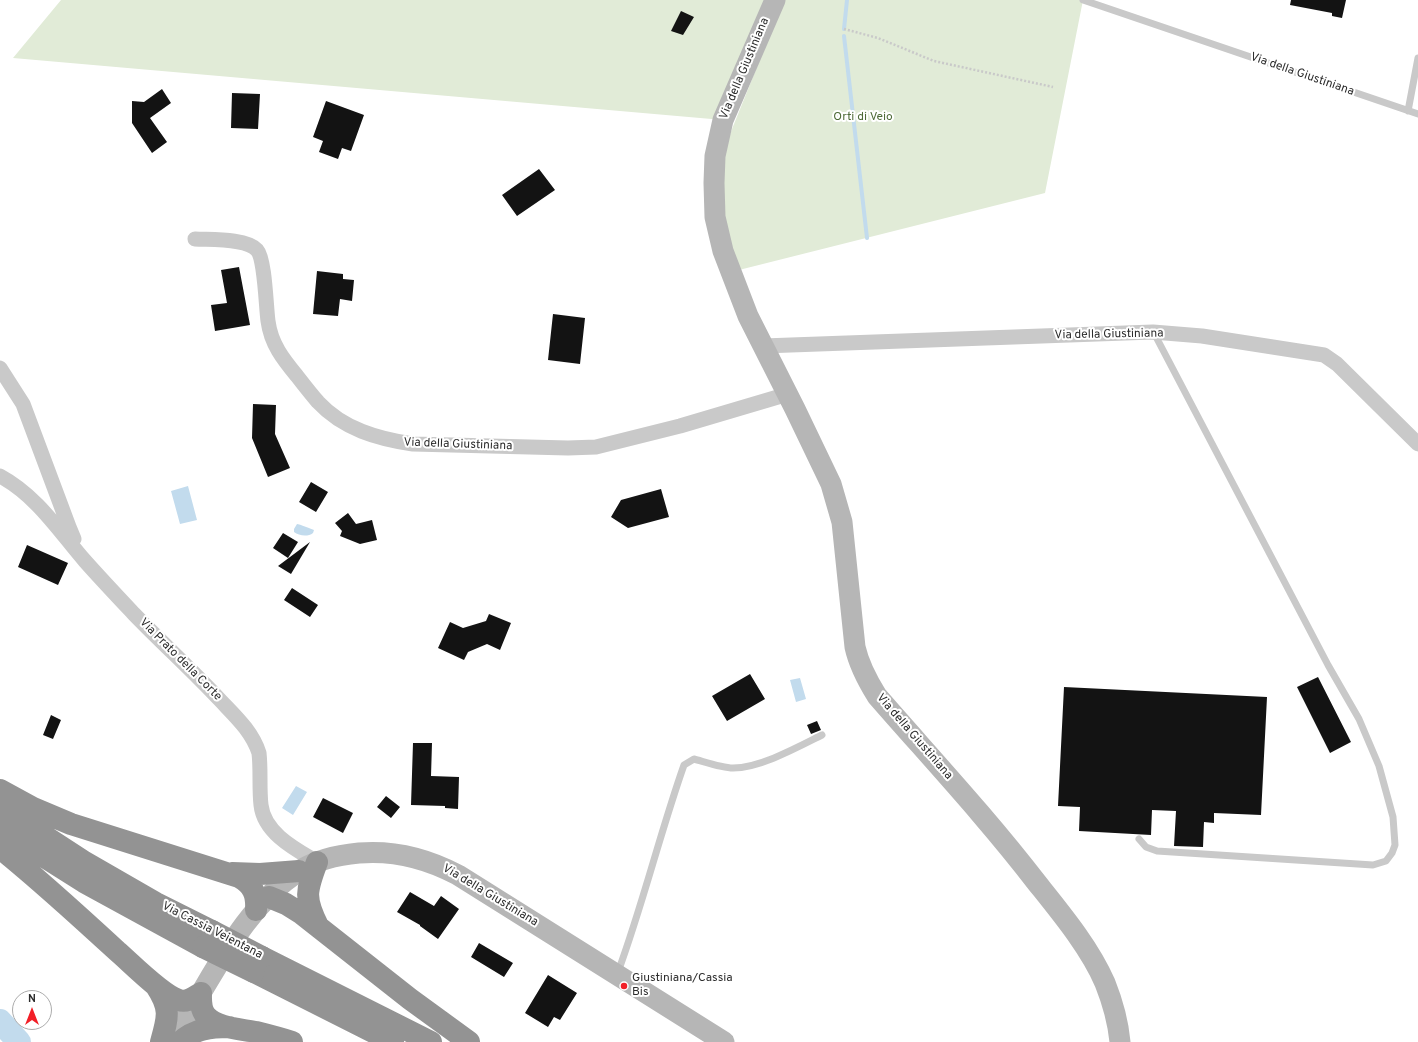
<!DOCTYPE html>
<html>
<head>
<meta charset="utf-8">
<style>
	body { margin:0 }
	#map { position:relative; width:1418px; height:1042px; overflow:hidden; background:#fff; font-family:Overpass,sans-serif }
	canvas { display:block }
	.north { position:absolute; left:12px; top:990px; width:40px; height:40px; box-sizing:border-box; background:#fff; border:1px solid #ababab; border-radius:50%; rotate:0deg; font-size:11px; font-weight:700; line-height:16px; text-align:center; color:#2c2c2c }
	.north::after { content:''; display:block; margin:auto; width:14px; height:18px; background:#f21f27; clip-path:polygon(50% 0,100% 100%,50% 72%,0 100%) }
</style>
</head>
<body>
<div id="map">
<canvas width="1418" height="1042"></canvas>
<div class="north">N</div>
</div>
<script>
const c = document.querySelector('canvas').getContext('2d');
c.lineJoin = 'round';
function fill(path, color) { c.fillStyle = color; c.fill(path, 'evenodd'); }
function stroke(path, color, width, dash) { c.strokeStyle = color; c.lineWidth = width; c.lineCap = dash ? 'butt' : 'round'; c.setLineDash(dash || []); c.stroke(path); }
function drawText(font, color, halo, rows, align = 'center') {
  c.font = font + ' Overpass,sans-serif'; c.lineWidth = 4; c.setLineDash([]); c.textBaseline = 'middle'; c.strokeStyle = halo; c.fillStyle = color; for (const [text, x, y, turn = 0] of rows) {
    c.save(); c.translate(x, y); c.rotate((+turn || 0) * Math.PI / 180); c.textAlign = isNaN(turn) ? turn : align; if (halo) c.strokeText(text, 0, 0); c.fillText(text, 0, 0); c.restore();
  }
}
const green = new Path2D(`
	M61,0H767L723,120L13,58Z
	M784,0H1083L1045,193L731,272L723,231L724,152L732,129Z`);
const water = new Path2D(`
	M188,486L197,520L180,524L171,491Z
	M297,524C299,524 312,529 314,530L313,533C308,537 299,536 294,532V529Z
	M800,678L806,699L796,702L790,680Z
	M296,786L307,792L293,815L282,808Z`);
const stream = new Path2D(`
	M844,29L847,0
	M844,36L867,238`);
const river = new Path2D(`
	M0,1021L19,1042`);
const building = new Path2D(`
	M1291,0H1346L1342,18L1332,16V13L1290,5Z
	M681,11L694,17L683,35L671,31Z
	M162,89L171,103L150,118L167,142L152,153L132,123V101L144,102Z
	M232,93L260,94L258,129L231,128Z
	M326,101L364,115L351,151L342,148L338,159L319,152L323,141L313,137Z
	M539,169L555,190L517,216L502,195Z
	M239,267L250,325L215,331L211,305L227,303L221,270Z
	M317,271L343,274V279L354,280L352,301L340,299L338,316L313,314Z
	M553,314L585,318L580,364L548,360Z
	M253,404L276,405L275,434L290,468L268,477L252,438Z
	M311,482L328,492L316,512L299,502Z
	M661,489L669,517L628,528L611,517L621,500Z
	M348,513L356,524L372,520L377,540L360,544L340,536L342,531L335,523Z
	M283,533L298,542L288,558L273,548Z
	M310,542L291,574L278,566Z
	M27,545L68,563L58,585L18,567Z
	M292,588L318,605L310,617L284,600Z
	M489,614L511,623L500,650L487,644L468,652L464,660L438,648L450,622L463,628L486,621Z
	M750,674L765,699L727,721L712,696Z
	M1318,677L1351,742L1330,753L1297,687Z
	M1064,687L1267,697L1261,815L1214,813V823L1204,822L1203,847L1174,846L1176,811L1152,810L1151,835L1079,831L1080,807L1058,806Z
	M51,715L61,720L53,739L43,735Z
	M817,721L821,730L811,734L807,725Z
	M413,743H432L431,776L459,777L458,809L445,808V806L411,805Z
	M386,796L400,807L391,818L377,807Z
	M323,798L353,813L343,833L313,817Z
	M410,892L434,906L441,896L459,909L438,939L420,926V925L397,912Z
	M479,943L513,963L504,977L471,957Z
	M548,975L577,993L560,1020L554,1017L548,1027L525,1013Z`);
const path = new Path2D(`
	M844,29L878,38L934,61L1053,87`);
const lane = new Path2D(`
	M1083,0L1418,114
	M1408,111L1418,58
	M1139,839L1146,847L1157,851L1373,865L1386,861L1392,853L1395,845L1393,817L1379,766L1359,719L1328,665L1154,333
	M618,972C643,904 660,833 684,765L694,759C705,762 722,768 733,768C760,768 798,747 822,735`);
const street = new Path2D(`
	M195,239C210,240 246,238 257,250C265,259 266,307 268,321C271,344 283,359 297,376C304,385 311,394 318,402C343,429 378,439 413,444L568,448L596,447L680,426L788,394
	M763,346L1153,332L1202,336L1324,355L1337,364L1418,444
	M0,368L23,404L69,527L74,539
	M0,476C37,496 59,531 85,561C101,579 118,597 134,614C162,643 192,670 220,700C235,716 252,731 259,753C261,770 259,788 261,805C264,833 295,849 317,862`);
const secondary = new Path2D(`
	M775,0L723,120L715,156L714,183L715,217L723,251L748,316L795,409L831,484L842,522L855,647C859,665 867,680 877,696C931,758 987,818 1037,883C1061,913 1090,948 1105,983C1113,1003 1118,1021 1120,1042
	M170,1042C180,1026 191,1010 201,993C227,949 254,901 299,871C316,860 338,855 359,853C395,850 426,858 458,875L724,1042`);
const highway = new Path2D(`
	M0,790L33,808L71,824L239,877C253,885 257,894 256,910
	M0,807L83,861L156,903L212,931
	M0,829L84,882L203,947
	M0,848C41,881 79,916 117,951C131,963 162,995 179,1000C187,1003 194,997 201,993
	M317,862C306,891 304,898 318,926
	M232,873L260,874L299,871
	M269,897L286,904L302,914L410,999L469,1042
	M262,957L431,1042
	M254,972L393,1042
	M156,986C171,1009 168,1017 161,1042
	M201,993C201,1001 200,1009 206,1016C216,1028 241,1029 256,1032C268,1035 280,1038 292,1042
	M180,1042C194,1029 211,1027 229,1027`);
const highwayBridge = new Path2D(`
	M212,931L262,957
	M203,947L254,972`);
const markers = [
	[624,986,4,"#f21f27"]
];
const streetNames = [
	["Via della Giustiniana",745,69,-67],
	["Via della Giustiniana",1302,75,19],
	["Via della Giustiniana",1109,335,-1],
	["Via della Giustiniana",458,445,2],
	["Via Prato della Corte",180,660,45],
	["Via della Giustiniana",914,737,49],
	["Via della Giustiniana",490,896,31],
	["Via Cassia Veientana",212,931,27]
];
const parkNames = [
	["Orti di Veio",863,118]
];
const poiNames = [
	["Giustiniana/Cassia",632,979],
	["Bis",632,993]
];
fill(green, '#e1ebd7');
fill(water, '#c2dbed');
stroke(stream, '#c2dbed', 4);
stroke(river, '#c2dbed', 24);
fill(building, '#131313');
stroke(path, '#c9c9c9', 2.5, [2, 2]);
stroke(lane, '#c9c9c9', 7);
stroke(street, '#c9c9c9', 15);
stroke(secondary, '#b6b6b6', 21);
stroke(highway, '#939393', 22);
stroke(highwayBridge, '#939393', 22);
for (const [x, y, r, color] of markers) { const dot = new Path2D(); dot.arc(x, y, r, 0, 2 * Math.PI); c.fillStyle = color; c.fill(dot); stroke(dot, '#fff', 1.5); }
drawText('12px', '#2c2c2c', '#fff', streetNames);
drawText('12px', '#4d6a37', '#fff', parkNames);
drawText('12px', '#2c2c2c', '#fff', poiNames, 'left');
</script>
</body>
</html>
